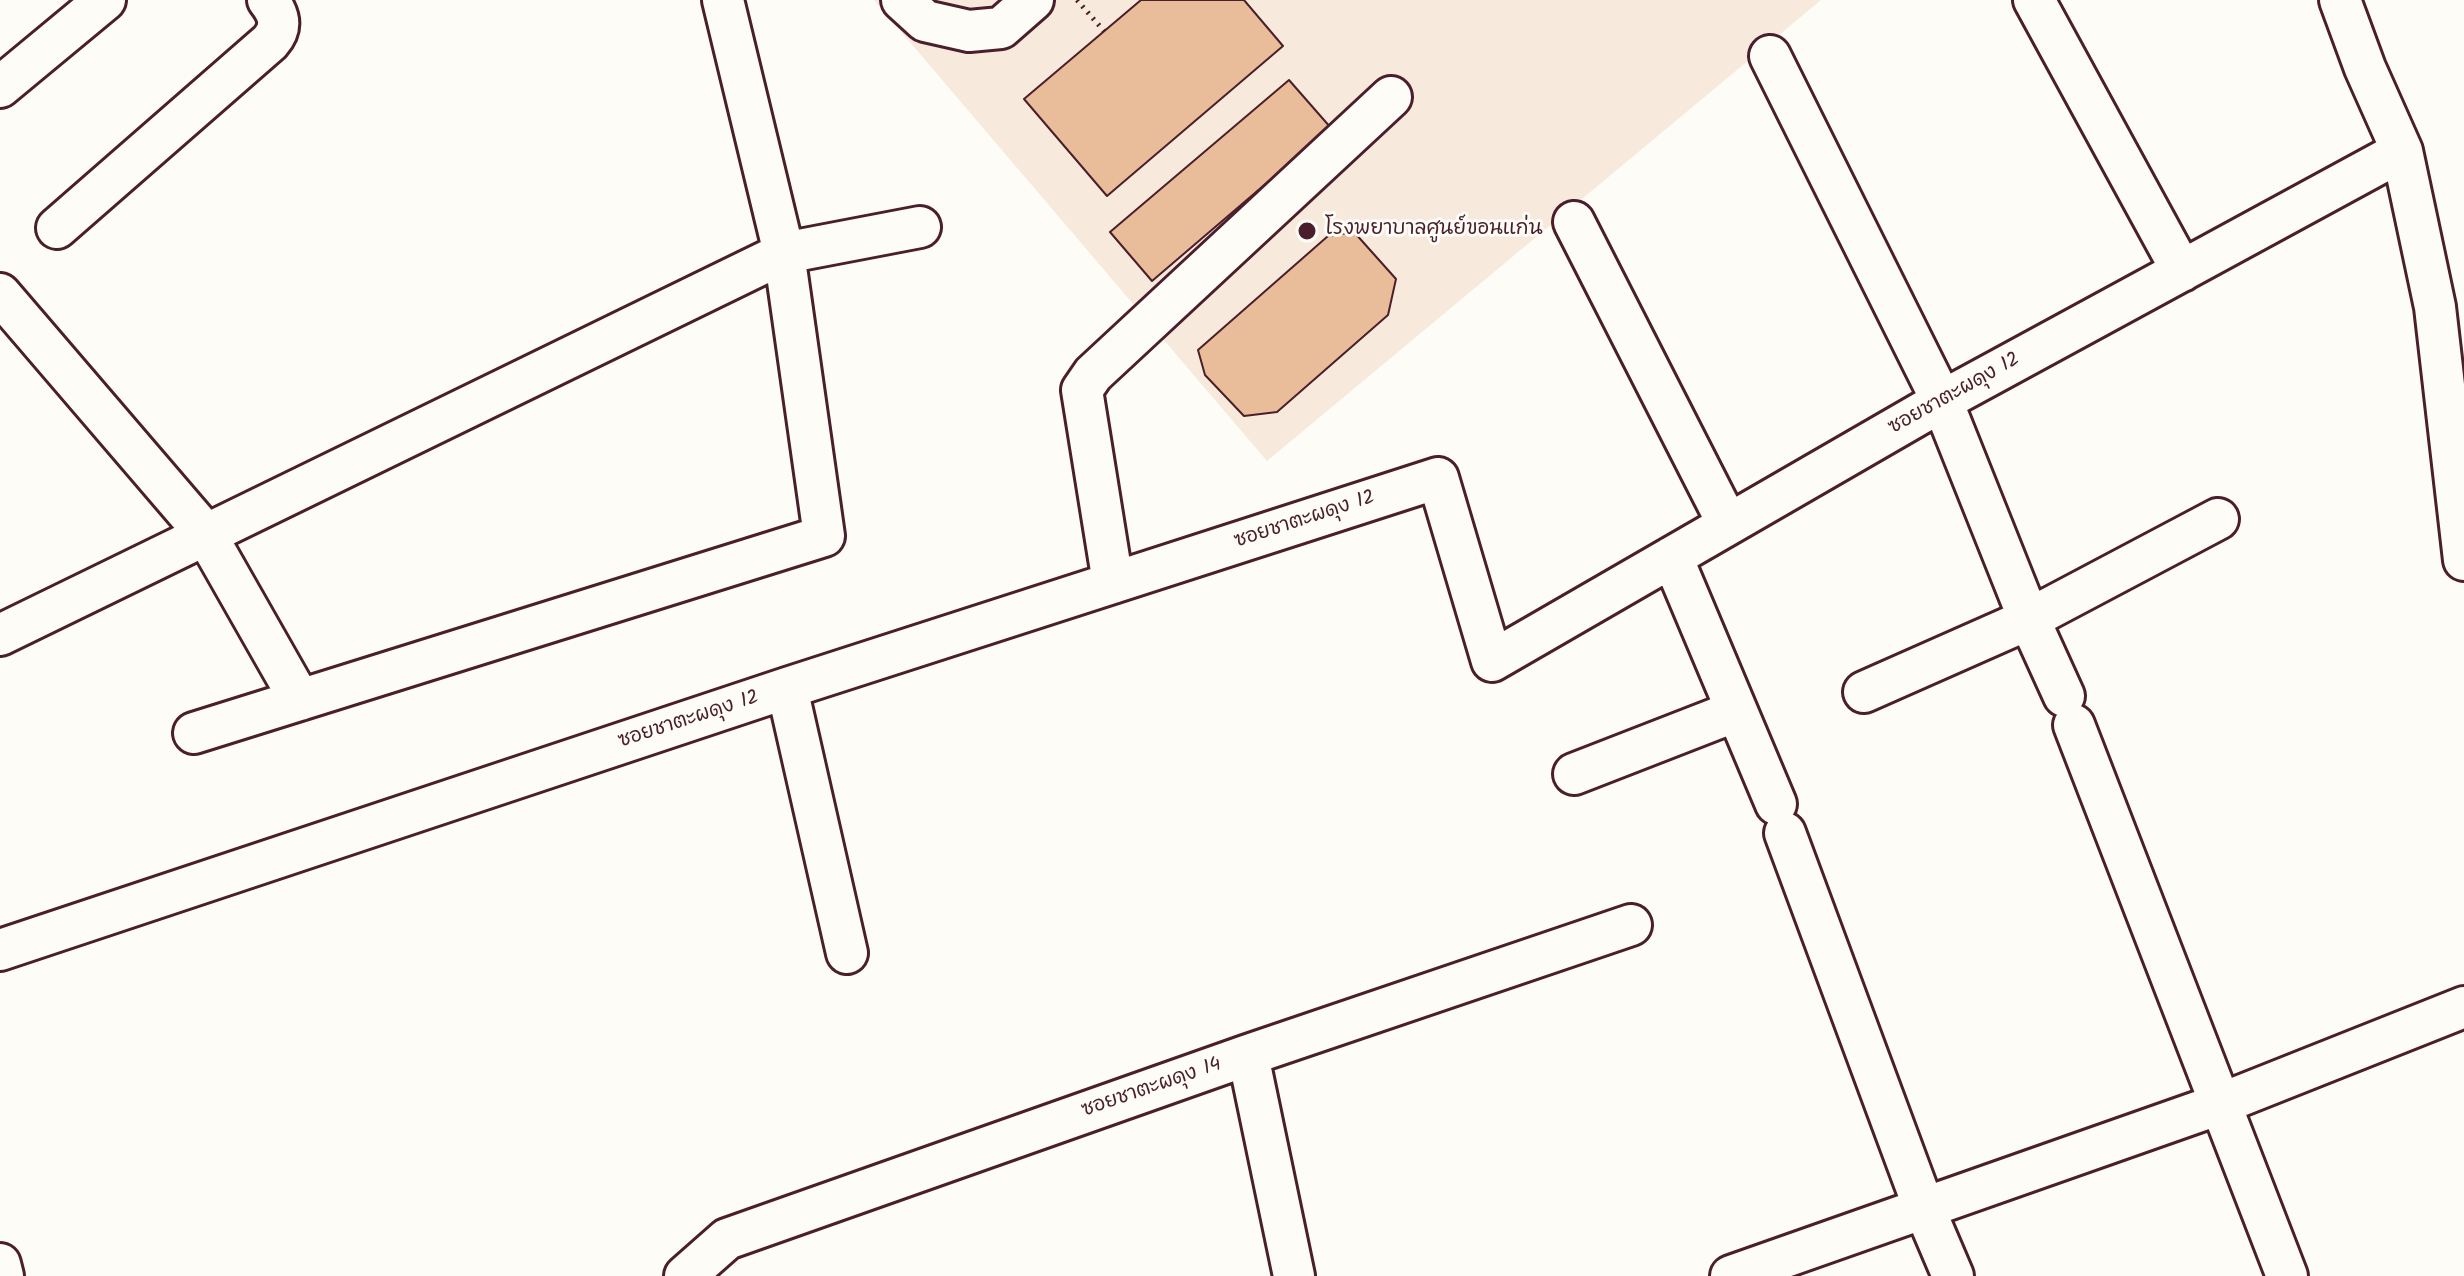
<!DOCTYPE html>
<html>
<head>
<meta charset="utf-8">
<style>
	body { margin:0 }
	canvas { display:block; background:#fdfcf7 }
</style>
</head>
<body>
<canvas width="2464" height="1276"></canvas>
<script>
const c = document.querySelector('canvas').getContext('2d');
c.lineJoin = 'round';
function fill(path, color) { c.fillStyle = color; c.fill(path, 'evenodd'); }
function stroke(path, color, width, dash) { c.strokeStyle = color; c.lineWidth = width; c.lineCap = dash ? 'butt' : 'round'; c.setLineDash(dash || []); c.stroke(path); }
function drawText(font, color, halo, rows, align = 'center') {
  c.font = font + ' Kalam,"Playpen Sans Thai",sans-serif'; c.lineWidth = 6; c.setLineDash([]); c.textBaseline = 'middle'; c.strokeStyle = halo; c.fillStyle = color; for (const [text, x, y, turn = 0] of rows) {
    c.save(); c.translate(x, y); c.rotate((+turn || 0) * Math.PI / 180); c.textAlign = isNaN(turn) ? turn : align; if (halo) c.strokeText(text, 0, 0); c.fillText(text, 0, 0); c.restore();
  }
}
const built = new Path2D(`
	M874,0H1821L1267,461Z`);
const building = new Path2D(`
	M1141,0H1244L1283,46L1107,196L1024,99Z
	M1289,80L1331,128L1152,281L1110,232Z
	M1354,232L1396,279L1388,315L1277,412L1244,416L1205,375L1198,350L1328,236Z`);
const path = new Path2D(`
	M1077,0L1104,31`);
const minor = new Path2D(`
	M902,0L925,21L969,31L1001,28L1033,0
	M2034,0L2182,271
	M2340,0L2365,68L2402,151L2435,307L2464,560
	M1770,56L1942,401L2029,619L2064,696
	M0,87L105,0
	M1574,222L1728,524
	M57,228L270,42C283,27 279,14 268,0
	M0,294L205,533L300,700
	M1672,557L1776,804
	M1113,583L1082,390L1093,374L1391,97
	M0,635L784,253L920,227
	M787,688L847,953
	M1864,692L2029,619L2218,519
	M2074,725L2287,1276
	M194,733L824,536L784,253L723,0
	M1574,774L1736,711
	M1785,833L1924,1208L1953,1276
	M0,950L787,688L1438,478L1492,661L1942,401L2402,151
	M1248,1055L1294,1276
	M0,1264L3,1276
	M685,1276L727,1239L1248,1055L1631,925
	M1731,1276L2220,1104L2464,1007`);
const markers = [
	[1307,231,10,"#4a1f2b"]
];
const poiNames = [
	["โรงพยาบาลศูนย์ขอนแก่น",1325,231]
];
const streetNames = [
	["ซอยชาตะผดุง 12",1955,395,-29],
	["ซอยชาตะผดุง 12",1305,521,-18],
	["ซอยชาตะผดุง 12",689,721,-18],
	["ซอยชาตะผดุง 14",1152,1089,-19]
];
fill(built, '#f7e9db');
fill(building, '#eabd9a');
stroke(building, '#4a1f2b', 2);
stroke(minor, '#4a1f2b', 46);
stroke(path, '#4a1f2b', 5, [2, 6]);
stroke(minor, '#fdfcf7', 40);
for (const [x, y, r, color] of markers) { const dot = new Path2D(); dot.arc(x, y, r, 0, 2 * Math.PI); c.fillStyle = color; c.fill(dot); stroke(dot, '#fdfcf7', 3); }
drawText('20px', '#4a1f2b', '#fdfcf7', poiNames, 'left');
drawText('20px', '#4a1f2b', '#fdfcf7', streetNames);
</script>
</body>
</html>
